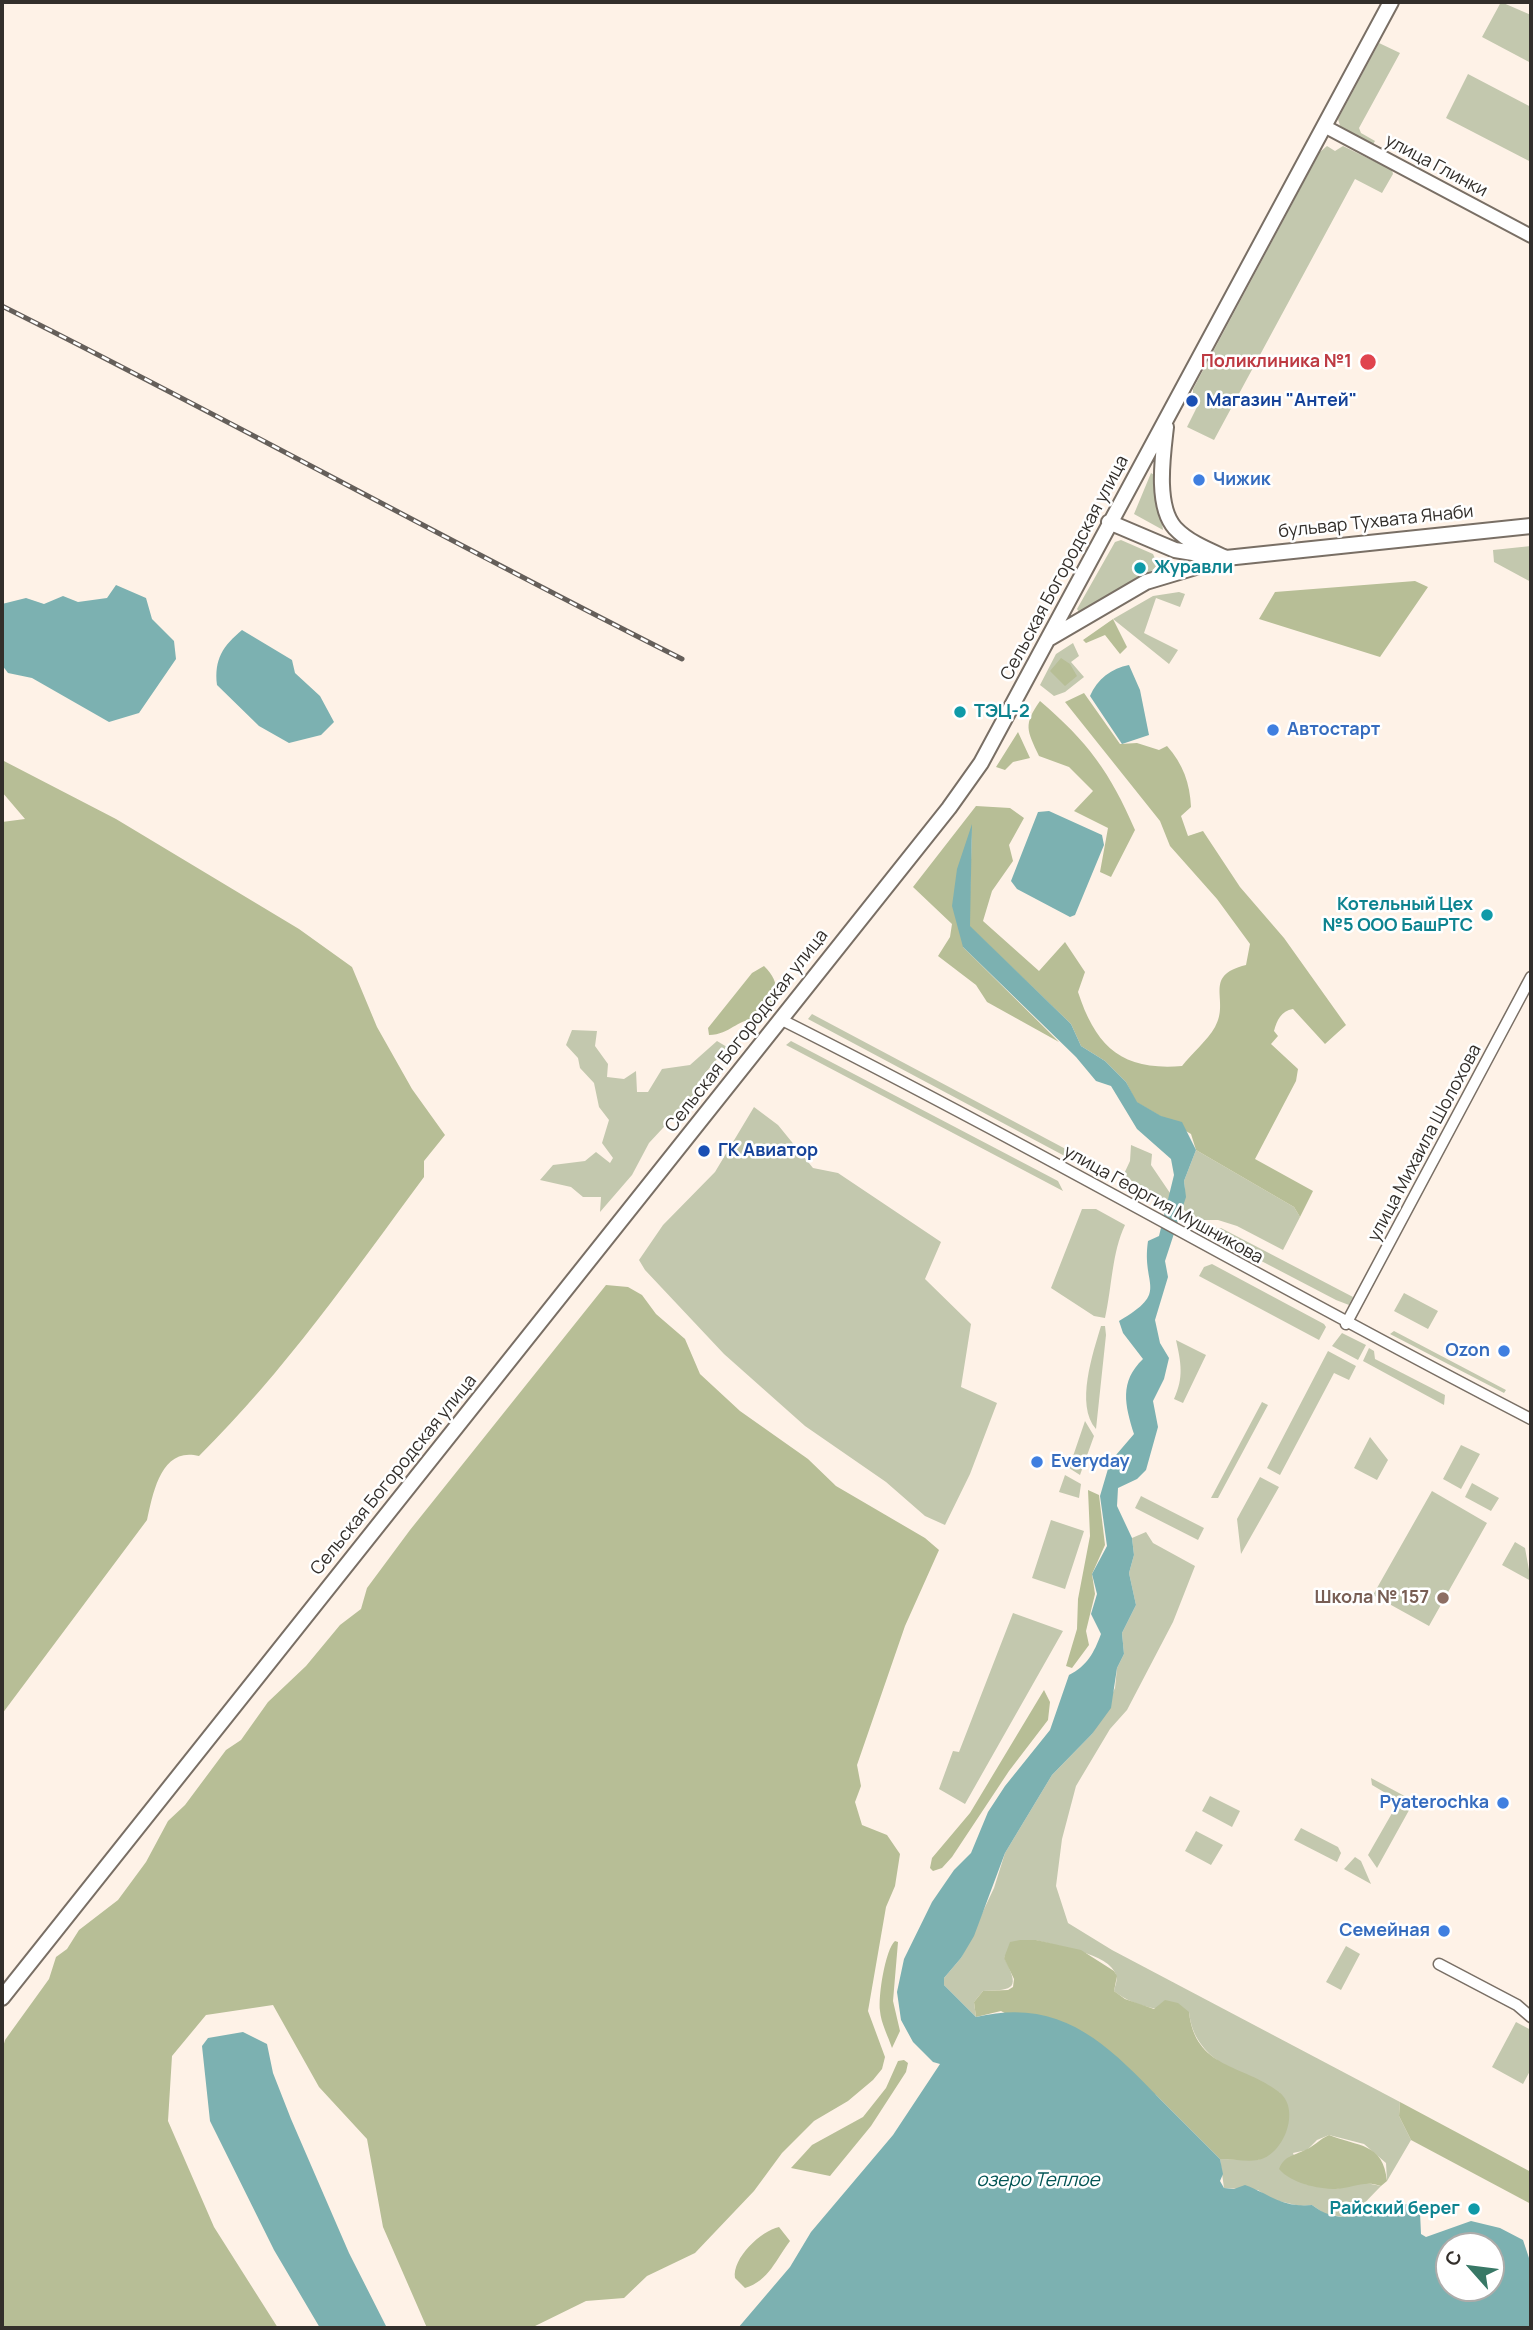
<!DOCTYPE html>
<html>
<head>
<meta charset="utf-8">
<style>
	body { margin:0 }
	#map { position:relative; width:1533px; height:2330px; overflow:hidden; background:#fef2e7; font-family:Manrope,sans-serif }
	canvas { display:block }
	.frame { position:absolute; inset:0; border:4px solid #332f2b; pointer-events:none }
	.north { position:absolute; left:1435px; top:2232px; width:70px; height:70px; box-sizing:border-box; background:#fff; border:2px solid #adacaa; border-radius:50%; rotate:298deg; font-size:19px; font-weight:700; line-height:28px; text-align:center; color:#332f2b }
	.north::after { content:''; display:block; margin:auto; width:24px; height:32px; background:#387866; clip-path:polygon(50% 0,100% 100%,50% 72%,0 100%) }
</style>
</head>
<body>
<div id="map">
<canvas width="1533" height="2330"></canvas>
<div class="frame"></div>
<div class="north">С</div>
</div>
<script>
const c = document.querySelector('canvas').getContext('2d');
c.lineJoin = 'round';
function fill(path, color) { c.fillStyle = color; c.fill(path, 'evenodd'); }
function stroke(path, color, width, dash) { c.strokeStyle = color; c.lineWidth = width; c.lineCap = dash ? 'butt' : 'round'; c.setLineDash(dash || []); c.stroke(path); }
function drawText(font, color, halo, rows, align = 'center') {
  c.font = font + ' Manrope,sans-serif'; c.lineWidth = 5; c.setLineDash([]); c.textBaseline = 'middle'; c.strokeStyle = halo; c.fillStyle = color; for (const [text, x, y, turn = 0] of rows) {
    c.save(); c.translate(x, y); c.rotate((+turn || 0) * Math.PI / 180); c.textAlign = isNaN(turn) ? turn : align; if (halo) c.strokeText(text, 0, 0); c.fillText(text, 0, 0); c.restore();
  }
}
const green = new Path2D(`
	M1501,2L1531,15V63L1482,37Z
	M1379,43L1400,53L1359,128L1361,133L1375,141L1371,148L1341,129L1338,119Z
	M1468,74L1531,107V162L1446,118Z
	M1327,146L1335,151L1343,146L1392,170L1393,174L1382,193L1355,179L1214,440L1187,427L1199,403L1193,398V389L1320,152Z
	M1151,473L1156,476L1163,530L1134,514Z
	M1121,540L1153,554L1158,565L1148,574L1079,612L1077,609L1115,542Z
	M1531,546V582L1494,562L1493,550Z
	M1179,592L1185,594L1180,607L1156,598L1144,633L1178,650L1169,664L1113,619L1153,596Z
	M1073,643L1079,656L1071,662L1084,677L1065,692L1054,696L1040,685L1056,654Z
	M812,1014L1107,1171L1104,1177L808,1019Z
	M572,1030L597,1031L595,1046L608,1064L607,1077L624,1079L636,1071L637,1092H648L662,1069L690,1065L717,1041L727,1047L702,1077L701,1087L649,1143L632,1175L600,1212L601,1197H583L571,1187L540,1180L553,1165L585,1161L596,1152L610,1163L613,1158L602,1143L609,1120L599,1107L594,1083L580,1068L578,1058L566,1045Z
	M791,1041L1058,1181L1063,1191L786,1045Z
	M754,1107L778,1125L813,1168L838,1173L941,1242L925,1279L971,1324L961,1387L997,1403L970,1474L945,1525L925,1516L886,1482L805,1426L724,1354L645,1270L639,1260L663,1225L715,1172Z
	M1131,1145L1152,1154L1151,1165L1170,1193L1185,1190L1184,1181L1196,1150L1294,1207L1300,1217L1283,1250L1237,1226L1218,1220H1202L1123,1176L1130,1161Z
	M1082,1209H1096L1125,1225C1112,1252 1112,1287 1105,1318L1094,1316L1051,1288Z
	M1221,1228L1353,1297L1349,1305L1336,1300L1200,1229Z
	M1212,1264L1324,1324L1326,1327L1319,1340L1199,1276L1204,1267Z
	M1404,1293L1438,1311L1428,1329L1394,1311Z
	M1101,1326H1105L1106,1335L1096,1429C1075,1405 1093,1353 1101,1326Z
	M1394,1331L1506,1390L1504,1393L1390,1334Z
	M1342,1333L1366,1345L1358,1360L1332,1346Z
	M1176,1340L1206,1355L1183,1403L1174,1399C1184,1377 1181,1363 1176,1340Z
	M1369,1348L1374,1351L1375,1359L1445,1395L1444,1405L1363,1361Z
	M1328,1351L1356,1366L1349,1380L1334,1373L1280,1475L1267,1468Z
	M1262,1402L1268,1405L1218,1498H1211Z
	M1085,1421L1094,1436L1080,1475L1069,1468Z
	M1370,1437L1388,1460L1377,1480L1354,1468Z
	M1461,1445L1480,1454L1461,1489L1443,1479Z
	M1065,1475L1081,1484L1079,1498L1059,1492Z
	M1260,1477L1279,1487L1241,1554L1237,1519Z
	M1472,1483L1499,1498L1491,1511L1465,1497Z
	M1432,1491L1487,1523L1429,1626L1373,1595Z
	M1141,1496L1204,1528L1198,1540L1135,1508Z
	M1051,1520L1084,1531L1065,1589L1032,1578Z
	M1146,1532L1153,1543L1195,1566L1173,1622L1127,1710L1110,1729L1076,1786L1062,1839L1056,1886L1068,1923L1112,1950L1400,2102L1399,2116L1411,2140L1387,2181L1386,2163L1364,2144L1329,2135L1317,2140L1307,2150L1293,2153L1305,2184L1336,2189L1361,2182L1381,2186L1350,2218L1325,2214L1312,2205L1300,2206L1270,2199L1258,2190L1224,2188L1220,2159L1259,2160L1280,2093C1241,2073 1194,2061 1189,2012C1162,2010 1137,2009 1114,1991C1115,1986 1118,1979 1116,1975C1110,1953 1054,1946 1036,1940L1004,1957C1020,1989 1015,1990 983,1991L974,2002L976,2017L944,1985V1978L961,1958L994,1888L1005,1853L1052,1775L1092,1734L1115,1688L1117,1668L1124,1654L1122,1633L1136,1605L1129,1573L1134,1555L1132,1538Z
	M1515,1542L1525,1548L1531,1581L1502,1565Z
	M1013,1613L1063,1631L965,1804L939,1789L953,1751L959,1752Z
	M1371,1778L1412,1800L1413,1803L1377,1868L1368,1855L1399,1801L1372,1785Z
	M1210,1796L1240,1811L1232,1827L1202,1811Z
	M1301,1828L1338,1847L1341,1853L1337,1862L1294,1840Z
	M1196,1831L1223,1845L1211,1865L1185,1851Z
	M1355,1857L1361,1861L1371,1884L1344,1869Z
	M1346,1946L1360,1954L1341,1990L1326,1982Z
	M1516,2022L1531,2030V2069L1523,2084L1492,2067Z`);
const forest = new Path2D(`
	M1415,581L1428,587L1380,657L1259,619L1275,592Z
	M1113,619L1127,647L1120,654L1105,635L1086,643L1083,640Z
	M1061,658L1070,664L1077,676L1065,686L1050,671Z
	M1084,693L1120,744L1137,743L1159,750L1167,746C1183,764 1190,783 1191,807L1181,816L1188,836L1203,831L1240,887L1284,938L1346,1025L1325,1044L1293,1009C1281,1011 1277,1020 1274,1031L1278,1036L1271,1044L1298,1069L1296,1081L1255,1159L1313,1191L1300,1217L1294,1207L1196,1150L1191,1134L1136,1102L1126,1082L1105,1061L1081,1046L1071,1024L969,926L972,827L963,947L1059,1042L987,1002L976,985L938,956L950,937L952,924L913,887L976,806L1010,808L1024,818L1009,845L1013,861L992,891L983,921L1039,971L1065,942L1085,972L1078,992C1096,1047 1122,1071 1182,1066C1192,1053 1207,1041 1215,1027C1231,1000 1201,976 1246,965L1250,944L1217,899L1170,846L1160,821L1065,702Z
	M1040,701C1088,742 1110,772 1135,830L1111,877L1100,872L1108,828L1074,811L1093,791L1069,767L1039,756C1027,730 1023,725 1040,701Z
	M1018,732L1030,758L1013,762L1005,770L996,767Z
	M2,760L116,819L299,929L352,967L377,1027L412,1089L445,1135L424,1161V1177C353,1273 284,1372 199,1456C161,1446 153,1493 147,1520L2,1714V822L25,819L2,792Z
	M764,966C782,983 779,1002 765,1020C737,1015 734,1034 709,1035L708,1028L752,973Z
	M606,1285L628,1287L642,1295L656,1314L685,1339L700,1374L740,1411L808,1459L836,1486L925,1538L939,1550L905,1626L857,1765L861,1786L855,1802L862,1825L887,1835L900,1854L895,1886L886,1907L868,2011L885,2057L882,2069L873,2080L848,2101L814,2121L782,2153L754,2191L695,2253L647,2276L624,2298L586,2301L531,2328H427L383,2227L367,2139L319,2087L273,2005L206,2015L172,2056L168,2121L214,2227L278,2328H2V2051L5,2040L49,1979L56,1957L67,1949L79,1930L118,1900L146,1862L168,1821L185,1805L226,1750L241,1740L268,1702L306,1666L340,1625L361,1609L367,1588L410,1530Z
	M1088,1490L1099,1495L1105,1545L1092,1574L1095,1594L1086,1631L1089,1645L1072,1668L1066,1666L1077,1629L1078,1599L1090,1536Z
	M1044,1690L1050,1702L1048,1720L1009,1771L952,1857L942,1868L933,1871L930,1868L932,1858L970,1813Z
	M1020,1940H1036L1081,1950L1114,1971L1117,1976L1114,1991L1125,1999L1154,2009L1165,2000L1178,2003L1189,2012C1195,2069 1243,2064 1279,2092C1302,2110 1283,2156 1258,2160C1247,2162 1232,2159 1220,2159L1156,2095L1001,2011L976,2017L974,2002L983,1991L1008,1990L1013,1987L1014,1979L1004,1958L1010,1942Z
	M895,1941L898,1942L893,2001L900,2031L892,2048C888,2036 881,2023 880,2011C878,1997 885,1950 895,1941Z
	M904,2060L908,2063L906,2072L871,2126L830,2176L791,2168L812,2145L863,2117L886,2088L898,2061Z
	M1400,2102L1531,2172V2204L1411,2140L1399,2116Z
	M1329,2135C1358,2147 1383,2142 1387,2181L1381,2186C1363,2180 1354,2188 1336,2189C1317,2189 1291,2183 1279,2169C1284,2156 1293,2156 1305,2150C1313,2147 1320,2139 1329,2135Z
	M779,2227L790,2241C776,2259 769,2281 745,2288L735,2278C732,2258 761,2231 779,2227Z`);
const water = new Path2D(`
	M116,585L146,598L152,619L174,641L176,659L139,713L109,722L32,678L8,673L2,665V604L26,598L44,604L63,596L78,602L107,598Z
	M242,630L292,660L295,673L320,696L334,722L321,735L289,743L259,726L217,685C214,659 223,646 242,630Z
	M1129,665L1140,690L1149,735L1122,744L1090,696C1097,679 1112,668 1129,665Z
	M1049,811L1102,835L1104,845L1075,915L1070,917L1017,889L1011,881L1038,812Z
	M972,824L970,926L1071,1024L1081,1046L1105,1061L1126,1082L1137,1102L1161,1116L1182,1122L1196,1150L1184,1181L1186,1197L1165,1261L1168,1277L1155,1320L1160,1343L1169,1358L1164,1379L1153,1401L1158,1427L1146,1470L1137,1479L1118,1488L1117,1506L1132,1538L1134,1555L1129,1573L1136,1605L1122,1633L1124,1654L1117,1668L1111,1708L1092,1734L1052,1775L1005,1853L974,1936L961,1958L944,1978V1985L976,2017C1061,1997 1106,2043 1160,2099C1180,2119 1200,2139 1220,2159L1223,2174L1220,2181L1224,2188L1234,2189L1245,2185C1270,2194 1281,2208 1312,2205C1346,2231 1371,2207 1408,2204L1420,2212L1421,2234L1426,2237L1471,2221L1500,2228L1523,2240L1530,2261L1531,2328H738L790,2267L811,2232L893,2135L940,2064L933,2062L913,2042L901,2020L897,1992L904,1959L932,1902L954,1870L971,1853L988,1812L1005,1786L1050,1730L1069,1675C1087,1666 1094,1653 1101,1634L1091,1614L1097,1594L1092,1574L1107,1546L1100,1496L1110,1462L1134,1434C1125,1405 1119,1382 1143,1359L1123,1333L1119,1321C1171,1291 1141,1287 1148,1241L1159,1236L1174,1175L1171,1159L1137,1129L1111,1086L1096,1081L1076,1057L963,947L952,906L957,869ZM1449,2246H1491V2288H1449Z
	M243,2032L267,2044L273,2073L291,2119L349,2253L387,2328H320L274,2250L210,2121L202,2046L208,2038Z`);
const minor = new Path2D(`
	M780,1019C1033,1146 1279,1289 1531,1419
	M1346,1324L1531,977
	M1439,1964L1517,2005L1531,2017`);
const tertiary = new Path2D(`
	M1324,126L1531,236`);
const secondary = new Path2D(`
	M1166,427C1163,454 1155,506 1175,528C1188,542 1208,550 1226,558
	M1109,522L1175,550L1217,557
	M1050,638L1146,582L1226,558L1531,526
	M2,1998L949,808L981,763L1391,2`);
const rail = new Path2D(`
	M2,306C230,420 453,544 682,659`);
const markers = [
	[1368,362,9,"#e0444e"],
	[1192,401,7,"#1a4fb4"],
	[1199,480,7,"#3f7fe0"],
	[1140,568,7,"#0f9aa8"],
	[960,712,7,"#0f9aa8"],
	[1273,730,7,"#3f7fe0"],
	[1487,915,7,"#0f9aa8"],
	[704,1151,7,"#1a4fb4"],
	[1504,1351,7,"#3f7fe0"],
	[1037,1462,7,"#3f7fe0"],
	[1443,1598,7,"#8d6e63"],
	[1503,1803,7,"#3f7fe0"],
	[1444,1931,7,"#3f7fe0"],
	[1474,2209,7,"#0f9aa8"]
];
const streetNames = [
	["улица Глинки",1436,166,28],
	["бульвар Тухвата Янаби",1376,522,-6],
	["Сельская Богородская улица",1065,568,-62],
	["Сельская Богородская улица",747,1031,-52],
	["улица Михаила Шолохова",1425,1143,-62],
	["улица Георгия Мушникова",1163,1205,29],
	["Сельская Богородская улица",394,1475,-51]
];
const healthNames = [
	["Поликлиника №1",1352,362]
];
const transitNames = [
	["Магазин \"Антей\"",1206,401],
	["ГК Авиатор",718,1151]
];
const shopNames = [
	["Чижик",1213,480],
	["Автостарт",1287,730],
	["Ozon",1490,1351,"right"],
	["Everyday",1051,1462],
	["Pyaterochka",1489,1803,"right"],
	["Семейная",1430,1931,"right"]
];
const cultureNames = [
	["Журавли",1154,568],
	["ТЭЦ-2",974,712],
	["Котельный Цех",1473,905,"right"],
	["№5 ООО БашРТС",1473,926,"right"],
	["Райский берег",1460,2209,"right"]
];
const educationNames = [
	["Школа № 157",1429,1598]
];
const waterNames = [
	["озеро Теплое",1038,2181]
];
fill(green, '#c3c8ae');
fill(forest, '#b7be96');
fill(water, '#7cb1b1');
stroke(minor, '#796f65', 13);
stroke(tertiary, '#796f65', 16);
stroke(secondary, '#796f65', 18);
stroke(minor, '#fff', 10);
stroke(tertiary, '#fff', 12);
stroke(secondary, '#fff', 14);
stroke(rail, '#655f5a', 5);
stroke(rail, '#fff', 2.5, [8]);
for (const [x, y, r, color] of markers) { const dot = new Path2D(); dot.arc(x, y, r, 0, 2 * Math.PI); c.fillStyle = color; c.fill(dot); stroke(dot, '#fff', 2.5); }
drawText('18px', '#332f2b', '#fff', streetNames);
drawText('bold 18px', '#be3a42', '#fff', healthNames, 'right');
drawText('bold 18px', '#164399', '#fff', transitNames, 'left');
drawText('bold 18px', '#366cbe', '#fff', shopNames, 'left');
drawText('bold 18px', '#0d838f', '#fff', cultureNames, 'left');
drawText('bold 18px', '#785e54', '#fff', educationNames, 'right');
drawText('italic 19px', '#035555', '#fff', waterNames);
</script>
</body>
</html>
